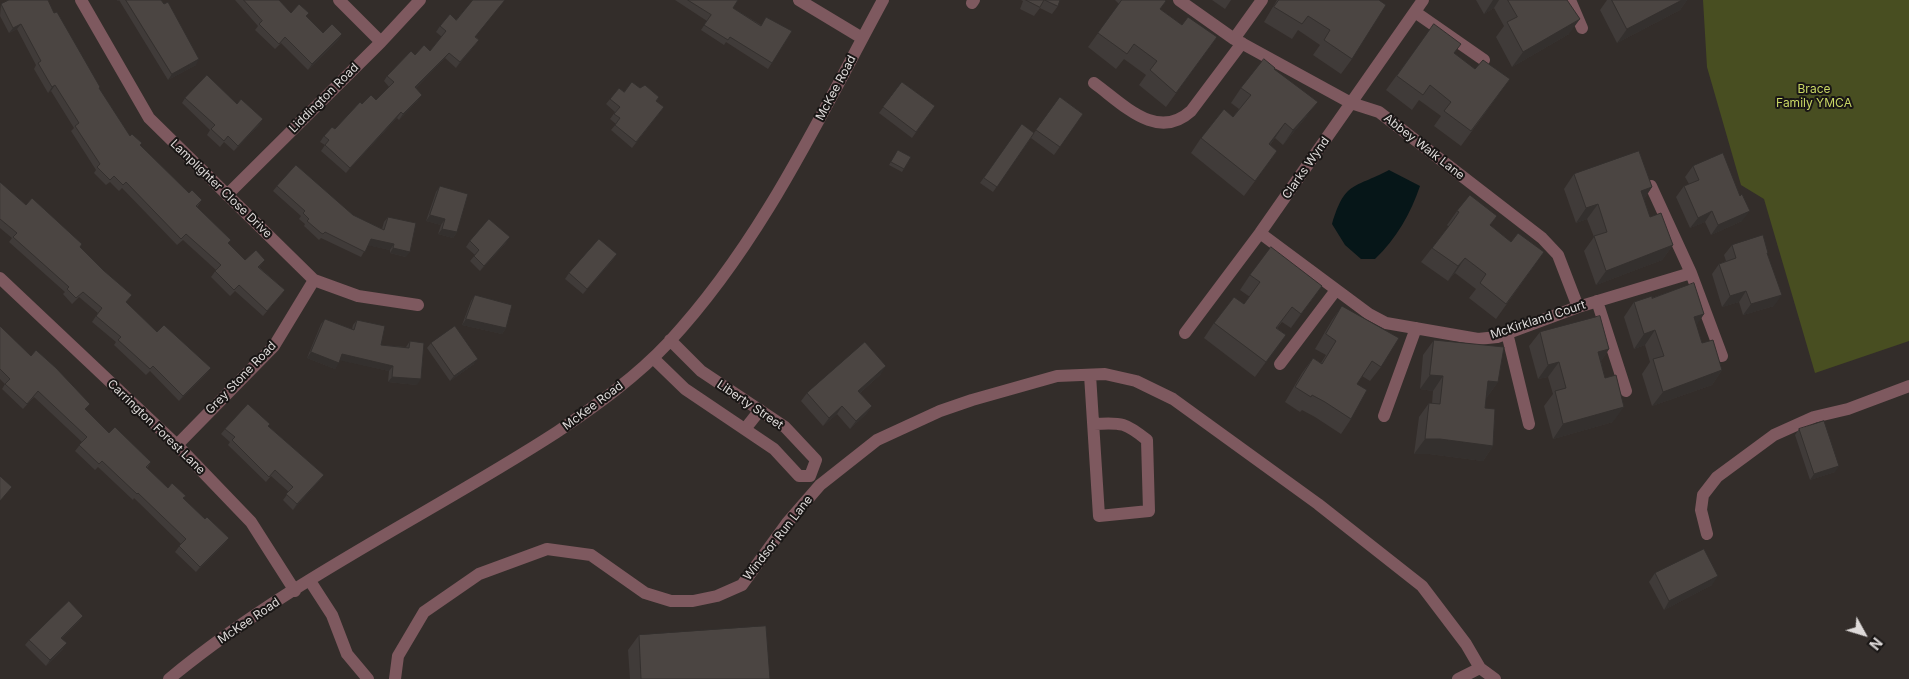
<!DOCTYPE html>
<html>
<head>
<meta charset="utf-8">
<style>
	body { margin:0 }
	#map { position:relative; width:1909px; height:679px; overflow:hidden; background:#332d2a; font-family:Inter,sans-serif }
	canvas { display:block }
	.north { position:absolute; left:1839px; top:609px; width:50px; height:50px; -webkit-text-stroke:4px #191615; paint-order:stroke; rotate:129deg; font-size:14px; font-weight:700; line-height:20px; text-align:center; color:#dedad9 }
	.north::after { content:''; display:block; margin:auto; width:18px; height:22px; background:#dedad9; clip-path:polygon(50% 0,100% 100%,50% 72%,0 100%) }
</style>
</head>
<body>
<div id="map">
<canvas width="1909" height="679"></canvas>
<div class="north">N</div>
</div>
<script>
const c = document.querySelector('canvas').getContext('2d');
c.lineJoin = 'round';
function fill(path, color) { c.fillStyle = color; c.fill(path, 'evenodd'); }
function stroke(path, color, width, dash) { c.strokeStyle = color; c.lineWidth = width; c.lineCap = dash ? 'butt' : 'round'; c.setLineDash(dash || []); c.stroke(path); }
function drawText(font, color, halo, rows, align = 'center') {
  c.font = font + ' Inter,sans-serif'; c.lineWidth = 4; c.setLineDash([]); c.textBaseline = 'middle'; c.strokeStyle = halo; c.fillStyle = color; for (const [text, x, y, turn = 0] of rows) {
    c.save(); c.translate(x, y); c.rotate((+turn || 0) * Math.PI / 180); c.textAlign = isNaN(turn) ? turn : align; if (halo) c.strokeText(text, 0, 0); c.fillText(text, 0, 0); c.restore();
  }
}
const green = new Path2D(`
	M1703,0H1909V341L1815,373L1764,199L1741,185L1707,67Z`);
const water = new Path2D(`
	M1389,170L1420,186C1411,213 1396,239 1375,259H1361L1345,245L1332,224C1345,181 1353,189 1389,170Z`);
const minor = new Path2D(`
	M81,0L149,118L314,280L358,296L418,305
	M339,0L381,42
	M799,0L862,38
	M1179,0L1234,39L1351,103L1379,112L1542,238L1558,255L1578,307
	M1570,0L1582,28
	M972,3L974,0
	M1415,12L1484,60
	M1234,39L1262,0
	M1094,83C1123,104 1157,142 1191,111L1242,43
	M1651,186L1691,273L1722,356
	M227,195L381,42L420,0
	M1260,233L1369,314L1386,323L1478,339L1497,337L1578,307L1691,273
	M0,278L177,445L251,522L295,591
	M1597,301L1626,391
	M1185,333L1260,233L1423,0
	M1507,333L1529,424
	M653,358L685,389L774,449L799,476H810L816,460L785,427L701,371L670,340
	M1280,364L1336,290
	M1090,375L1099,516L1149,511L1147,440C1126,423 1122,422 1094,424
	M1384,416L1416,328
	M745,429L760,410
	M177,445L274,346L314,280
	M1707,534L1701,510L1703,495L1717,477L1774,435L1814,417L1848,409L1909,386
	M310,581L332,615L347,654L368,679
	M169,679C287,581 429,515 557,432C597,405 636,377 669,342C761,243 819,118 883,0
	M395,679L398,656L424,612L479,574L547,549L591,555L645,593L671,601H693L717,596L742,585L787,523L820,485L877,440L940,411L972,400L1057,376L1105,374L1136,381L1173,399L1318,504L1422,586L1466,644L1480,668L1495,679
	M1458,679L1480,668`);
const wall = new Path2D(`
	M117,0H161L196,65L168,80L119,0L118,1Z
	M235,0H279L291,13L306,17L323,33L342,34L338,40L308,70L281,43L275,49L255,30L258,26Z
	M675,0H738L733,8L761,25L792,31L768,69L726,42L724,45L701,30L707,21Z
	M1021,0H1060L1058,6L1052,14L1040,8L1034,16L1020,9L1023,1Z
	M1115,0H1165L1160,9L1182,25L1217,37L1166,107L1139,85L1146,75L1124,59L1116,69L1088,47L1119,4Z
	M1212,0H1231L1225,9Z
	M1277,0H1379L1352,59L1341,74L1313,55L1320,45L1298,30L1292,39L1264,22Z
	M1476,0H1567L1569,34L1512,67L1496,37L1504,26L1494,8L1484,14Z
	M1607,0H1687L1680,10L1617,43L1600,10Z
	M1,4L54,13L99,89L130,136L142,143L140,145L189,193L202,200L197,207L228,243L245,260H265L259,267L285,290L263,316L235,291L230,296L211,277L216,270L183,240L177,245L122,188L119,191L110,182L106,185L94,173L96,170L71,131L74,128L51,91L48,93L34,69L36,65L17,29L9,33L0,16Z
	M1434,24L1454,53L1499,94L1461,146L1434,126L1441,116L1419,100L1412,110L1386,90Z
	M440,26L476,37L479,40L456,68L445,58L416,88L418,100L399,120L397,118L346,173L321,151L325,145L320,142L324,136L335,129L362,104L376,100L389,87L384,81L387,76L415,55L430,51L442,37L436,32Z
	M1274,70L1307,116L1283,145L1275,138L1270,145L1277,151L1244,196L1191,153L1201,138L1233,117L1239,109L1231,103L1241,88Z
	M902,82L935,106L912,138L879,113Z
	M624,92L656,101L664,107L632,148L611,130L616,124L610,119L615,112L606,104L610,99Z
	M1060,97L1083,114L1054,155L1031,138L993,192L980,183L1022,124L1034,133Z
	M185,98L237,104L263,119L259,125L234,151L224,142L220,147L207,135L210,130L182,103Z
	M898,150L911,157L902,172L889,165Z
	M1693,166L1742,221L1711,235L1705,222L1690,228L1676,197L1684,186L1689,184L1685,177Z
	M1574,174L1652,187L1644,199L1650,217L1673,245L1662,260L1596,285L1584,251L1594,237L1587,219L1576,223L1564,189Z
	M0,182L26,205L80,247L127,303L157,332L211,368L207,373L179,401L150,371L146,375L114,345L116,342L92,322L98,313L79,297L72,304L63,294L65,292L9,242L12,238L0,228Z
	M277,186L353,215L382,229L384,222L388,217L406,257L390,253V250L368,245L361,257L321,238L319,240L304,226L305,224L299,219L301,216L273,191Z
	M440,186L457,232L453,238L438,234L441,225L426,221L436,192Z
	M1457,211L1497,216L1490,225L1511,242L1544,252L1496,319L1469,298L1476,289L1455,273L1448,281L1421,262L1432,248L1449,227L1447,225Z
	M470,241L506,243L480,271L470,261L475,255L466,247Z
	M1732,245L1767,255L1774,306L1743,315L1739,302L1722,307L1712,274L1719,264L1726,261L1724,255Z
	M613,260L583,294L565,279L569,273Z
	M1250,275L1322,286L1291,328L1282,322L1277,328L1286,335L1255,377L1204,338L1214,323L1244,304L1250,297L1240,290Z
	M475,295L506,328L502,334L462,325L471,301Z
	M1652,298L1704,314L1696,325L1702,343L1722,370L1712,385L1652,406L1642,374L1650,362L1645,345L1634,349L1624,317L1634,302Z
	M1342,306L1381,367L1370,381L1362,376L1357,384L1351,419L1341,434L1315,417L1302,410L1300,412L1285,402L1302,373L1313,358L1321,363L1326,355L1315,349L1332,320Z
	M325,319L352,329L353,325L357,320L381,345L406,347L410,341L417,385L388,382L389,371L340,360L335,369L307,358L321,324Z
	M0,326L109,433L151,462L147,468L168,488L183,499L205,519L229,538L225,543L196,572L175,552L181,544L134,498L133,500L98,467L95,470L75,451L82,442L34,397L23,409L2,389L5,384L0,379Z
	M1540,332L1609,349L1601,361L1613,422L1553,439L1544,406L1553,394L1548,377L1538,379L1529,346Z
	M1434,340L1498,382L1487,397H1486L1485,408L1493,446L1483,461L1429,454H1414L1419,417L1429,403H1432L1433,391L1420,389L1423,355Z
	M431,343L474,364L450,381L427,348Z
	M881,374L860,393L872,406L866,414L850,429L837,414L823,426L801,401L807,393Z
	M268,426L324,475L320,480L293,510L283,500L289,492L271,476L266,482L228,445L230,442L221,434L225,429Z
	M1799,429L1835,472L1810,480L1795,435Z
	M1655,573L1712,585L1664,610L1649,582Z
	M83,616L79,621L62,638L63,649L46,666L25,645L29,640Z
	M639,635L770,679H630L628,650Z`);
const shadedWall = new Path2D(`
	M1493,0H1499L1494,8L1484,14Z
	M1682,0H1687L1680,10L1617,43L1627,29Z
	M1580,19L1569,34L1512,67L1523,52Z
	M21,24L17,29L9,33L13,28Z
	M342,34L338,40L308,70L312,64Z
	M479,40L475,45L456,68L460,62Z
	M449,53L445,58L411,93L415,87Z
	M199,59L196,65L168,80L172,74Z
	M55,85L51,91L48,93L52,87Z
	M422,95L418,100L399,120L403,114Z
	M1318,102L1307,116L1283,145L1293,130Z
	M401,112L397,118L346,173L350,168Z
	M263,119L259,125L234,151L238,146Z
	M1285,123L1275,138L1258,159L1269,144Z
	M1652,187L1642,202L1641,191Z
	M1598,204L1587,219L1576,223L1586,208Z
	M1712,211L1705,222L1690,228L1698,218Z
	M1750,211L1742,221L1711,235L1718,225Z
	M430,215L445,219L441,225L426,221Z
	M442,229L457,232L453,238L438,234Z
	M510,237L506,243L480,271L484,266Z
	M371,239L394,244L390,250L367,245Z
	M1673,245L1662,260L1596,285L1606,271Z
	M393,248L410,252L406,257L390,253Z
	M617,254L613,260L583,294L587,289Z
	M1465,258L1455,273L1448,281L1458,266Z
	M1322,286L1312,300L1291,328L1301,314Z
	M1746,291L1739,302L1722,307L1730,296Z
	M1782,295L1774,306L1743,315L1751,304Z
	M1704,314L1694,329V317Z
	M466,319L506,328L502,334L462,325Z
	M1655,330L1645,345L1634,349L1644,334Z
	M1286,335L1276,350L1255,377L1266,362Z
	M1609,349L1599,364L1598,352Z
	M311,352L339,363L335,369L307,358Z
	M342,354L393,366L389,371L338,360Z
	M478,359L474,364L450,381L454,376Z
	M1559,362L1548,377L1538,379L1548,365Z
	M886,366L881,374L853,399L858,391Z
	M211,368L207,373L179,401L183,396Z
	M1722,370L1712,385L1652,406L1663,392Z
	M1430,375L1443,376L1433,391L1420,389Z
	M392,377L421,379L417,385L388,382Z
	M1488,381L1498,382L1487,397L1477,396Z
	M842,406L837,414L823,426L829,418Z
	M872,406L866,414L850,429L856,421Z
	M1624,407L1613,422L1553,439L1563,424Z
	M1425,439H1440L1493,446L1483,461L1429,454H1414Z
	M1839,466L1835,472L1810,480L1814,474Z
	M324,475L320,480L293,510L297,504Z
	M229,538L225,543L196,572L200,567Z
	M1718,576L1712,585L1664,610L1669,601Z
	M83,616L79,621L57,643L61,638Z
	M67,643L63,649L46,666L50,660Z`);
const building = new Path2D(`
	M9,0H48L54,13L57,12L100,87L99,88L130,136L132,134L142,143L140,145L189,193L192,190L202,200L196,206L231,240L228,243L245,260L256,250L265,260L258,267L285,290L267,311L239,285L234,290L215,271L221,265L186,234L181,239L126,182L123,185L114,176L110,180L97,167L100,164L75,126L79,123L55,85L52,87L38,63L41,61L21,24L13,28L1,4Z
	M126,0H161L164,4L168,2L199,59L172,74Z
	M244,0H279L291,13L299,4L309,13L306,16L323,33L332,24L342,34L312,64L285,37L279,44L259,24L262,21Z
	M473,0H505L475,37L479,40L460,62L449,53L415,87L422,95L403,114L401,112L350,168L325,145L329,140L324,136L332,127L335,129L360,102L362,104L371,95L376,100L394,82L387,76L411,51L415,55L424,45L430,51L446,31L440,26L450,14L456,20Z
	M688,0H738L733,8L761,26L766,17L792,31L772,63L730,37L728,40L704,25L711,15Z
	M1026,0H1044L1040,7Z
	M1045,0H1060L1058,6Z
	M1122,0H1165L1166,1L1160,9L1182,25L1188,17L1217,37L1176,93L1150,70L1157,61L1134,44L1127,54L1098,33Z
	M1279,0H1379L1386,5L1352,59L1324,40L1330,30L1308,16L1302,24L1274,7Z
	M1508,0H1567L1580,19L1523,52L1507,22L1517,17Z
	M1612,0H1682L1627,29Z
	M1434,24L1461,44L1454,53L1475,69L1483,60L1510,79L1471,131L1444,111L1451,102L1430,85L1423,95L1397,76Z
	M1264,59L1275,68L1274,69L1318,102L1293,130L1285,123L1269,144L1277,151L1255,181L1201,138L1224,109L1233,117L1251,95L1241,88Z
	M207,75L237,104L241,99L263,119L238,146L228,136L224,141L211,129L215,125L185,98Z
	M632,82L640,88L645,85L659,97L656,101L664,107L636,142L615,125L620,118L614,114L620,107L610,99L619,88L624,92Z
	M902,82L935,106L916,132L883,107Z
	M1060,97L1083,114L1060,147L1036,130Z
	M1022,124L1034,133L997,187L984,178Z
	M898,150L911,157L904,169L891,162Z
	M1639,151L1652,187L1641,191L1650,217L1661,213L1673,245L1606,271L1594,236L1607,232L1598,204L1586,208L1574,174Z
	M1723,153L1740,196L1742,194L1750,211L1718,225L1712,211L1698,218L1684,186L1699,180L1693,166Z
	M296,165L353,215L384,230L388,217L416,223L410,252L393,248L394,244L371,239L365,252L325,232L323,234L321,233L307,221L309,219L303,213L305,211L277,186Z
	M0,182L26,205L32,198L82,244L80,247L103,270L132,295L126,302L157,332L164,325L211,368L183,396L153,366L150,369L118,340L121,337L96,316L102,308L83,292L76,298L67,289L69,287L13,237L17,233L0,219Z
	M440,186L468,194L457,232L442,229L445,219L430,215Z
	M1470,195L1497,216L1490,225L1511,242L1518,233L1544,252L1506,304L1480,283L1486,274L1465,258L1458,266L1432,248L1452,222L1459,212L1457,211Z
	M489,219L510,237L484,266L474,256L479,250L470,241Z
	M1763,235L1768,253H1767L1782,295L1751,304L1746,291L1730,296L1719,264L1736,258L1732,245Z
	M599,239L617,254L587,289L569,273Z
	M1271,247L1322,286L1301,314L1292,307L1276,328L1286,335L1266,362L1214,323L1234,297L1244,304L1260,282L1250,275Z
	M1694,283L1704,314L1694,317L1702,343L1713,340L1722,370L1663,392L1653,359L1664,356L1655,330L1644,334L1634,302L1652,296V298Z
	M475,295L512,305L506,328L466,319Z
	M1342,306L1399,338L1381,367L1372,361L1357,384L1367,390L1351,419L1325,402L1312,395L1311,397L1295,387L1313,358L1322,364L1336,341L1326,334Z
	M1600,316L1609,349L1598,352L1605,378L1616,375L1624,407L1563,424L1555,391L1566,388L1559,362L1548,365L1540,332Z
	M325,319L354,330L357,320L385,326L381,345L409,348L410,341L424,343L421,379L392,377L393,366L342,354L339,363L311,352Z
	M0,326L31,356L36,350L56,368L90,404L85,409L109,433L115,427L151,462L146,467L168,488L172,483L186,496L183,498L205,519L207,517L229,538L200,567L179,546L186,539L138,493L137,494L102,461L99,464L79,445L87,437L38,391L27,404L5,384L10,379L0,369Z
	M455,326L478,359L454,376L431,343Z
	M1434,340L1504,347L1498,382L1488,381L1485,408L1495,409L1493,446L1440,439H1425L1429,403L1440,404L1443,376L1430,375Z
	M865,342L886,366L858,391L872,406L856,421L842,406L829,418L807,393Z
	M248,404L270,424L268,426L324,475L297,504L286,494L293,487L275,470L269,477L232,440L235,437L225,429Z
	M1824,421L1839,466L1814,474L1799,429Z
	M0,476L12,487L0,501Z
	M1704,549L1718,576L1669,601L1655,573Z
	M69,601L83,616L61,638L67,643L50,660L29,640Z
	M766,626L770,679H641L639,635Z`);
const streetNames = [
	["McKee Road",836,88,-62],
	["Liddington Road",324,98,-45],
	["Abbey Walk Lane",1424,147,38],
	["Clarks Wynd",1306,168,-55],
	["Lamplighter Close Drive",221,189,44],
	["McKirkland Court",1538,320,-18],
	["Grey Stone Road",241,378,-46],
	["Liberty Street",750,405,34],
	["McKee Road",593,406,-37],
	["Carrington Forest Lane",156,427,44],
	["Windsor Run Lane",778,538,-52],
	["McKee Road",249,621,-34]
];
const parkNames = [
	["Brace",1814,89],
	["Family YMCA",1814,103]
];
fill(green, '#484e21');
fill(water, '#061618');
stroke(minor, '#7e595f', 12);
fill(wall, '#403b39');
fill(shadedWall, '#34302e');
fill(building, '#4b4542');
stroke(building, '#34302e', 1);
drawText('12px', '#dedad9', '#191615', streetNames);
drawText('12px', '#c9d765', '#191615', parkNames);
</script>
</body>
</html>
